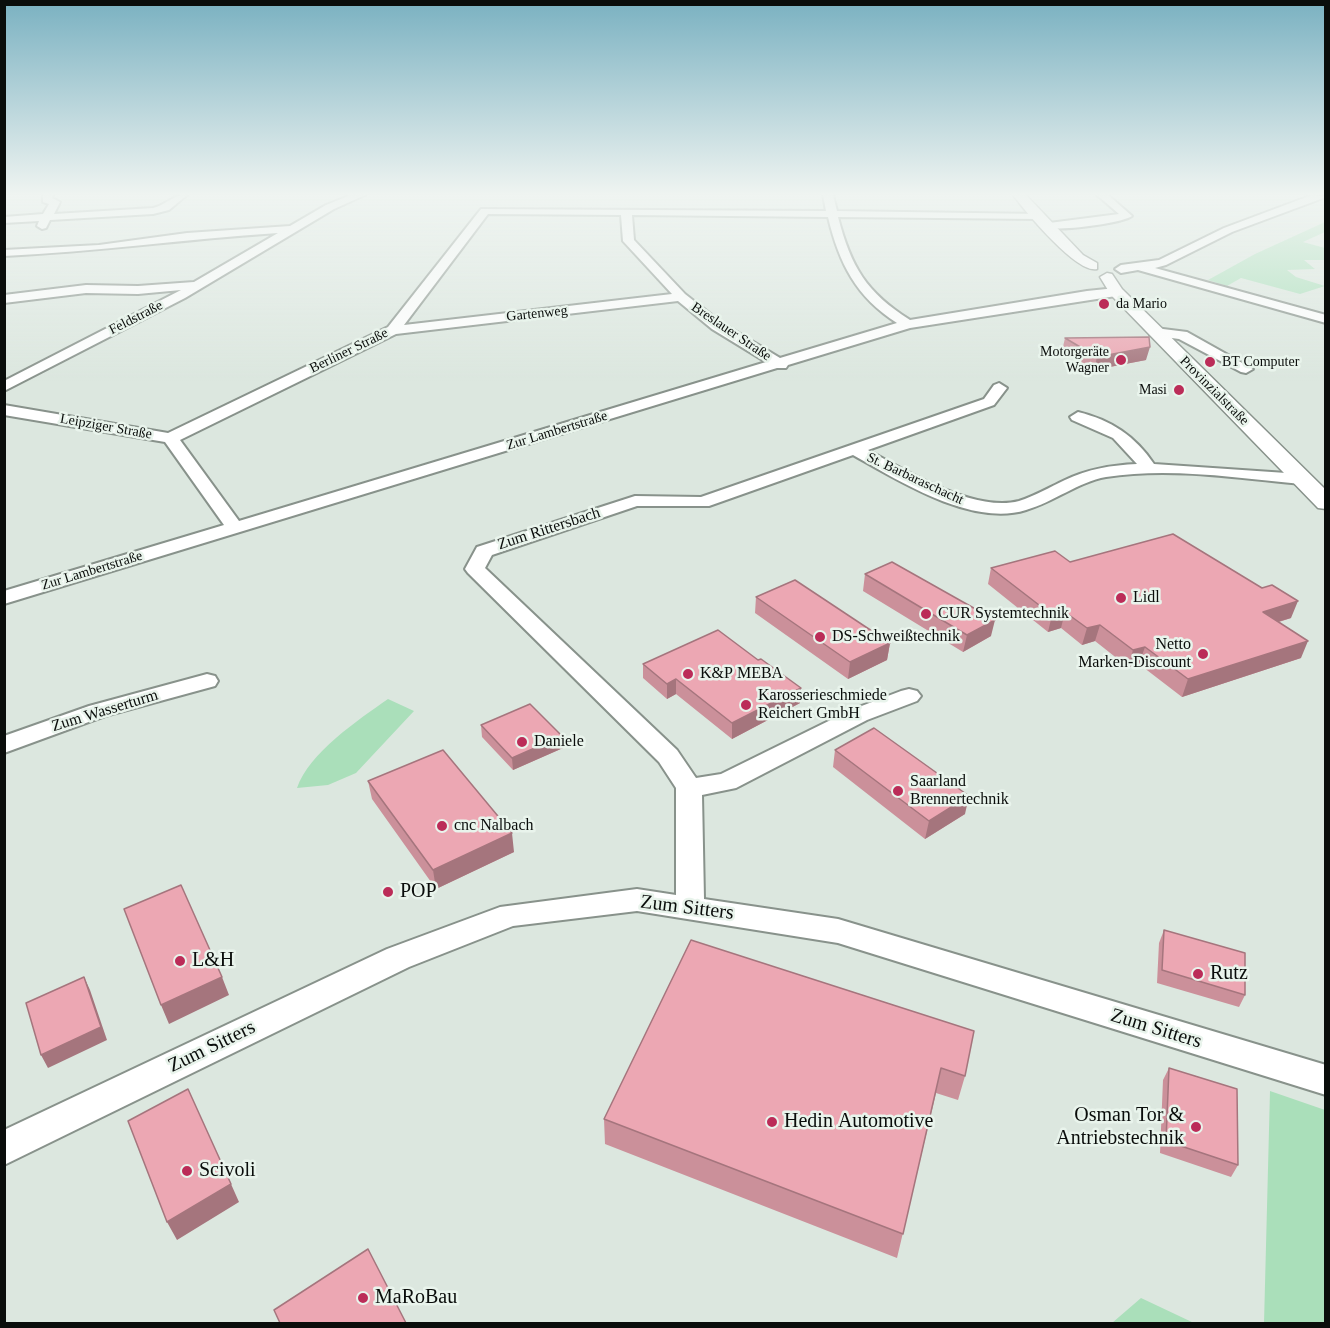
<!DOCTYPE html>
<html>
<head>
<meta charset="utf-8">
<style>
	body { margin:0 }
	#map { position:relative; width:1330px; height:1328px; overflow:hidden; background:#dce7df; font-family:"Times New Roman",serif }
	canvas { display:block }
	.frame { position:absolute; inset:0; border:6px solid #0a0d0b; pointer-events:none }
</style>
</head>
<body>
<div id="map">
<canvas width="1330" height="1328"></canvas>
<div class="frame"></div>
</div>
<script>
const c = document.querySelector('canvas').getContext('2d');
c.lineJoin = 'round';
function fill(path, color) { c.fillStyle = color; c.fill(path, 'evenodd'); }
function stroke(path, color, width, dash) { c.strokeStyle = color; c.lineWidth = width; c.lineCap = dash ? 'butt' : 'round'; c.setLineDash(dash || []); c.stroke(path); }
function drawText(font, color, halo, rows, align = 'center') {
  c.font = font + ' "Times New Roman",serif'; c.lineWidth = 5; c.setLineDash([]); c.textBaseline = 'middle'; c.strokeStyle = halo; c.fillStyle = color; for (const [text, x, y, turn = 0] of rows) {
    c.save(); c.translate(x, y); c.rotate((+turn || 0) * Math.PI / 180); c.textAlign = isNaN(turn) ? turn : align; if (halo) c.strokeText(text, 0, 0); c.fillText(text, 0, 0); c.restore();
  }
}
const green = new Path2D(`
	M1325,222V232L1303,242L1325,248V260H1304L1315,269L1287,270L1296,277L1325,286L1300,294L1241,278L1227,286L1208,280L1255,254Z
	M388,699L414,711L356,773L328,785L297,788C309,753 358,720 388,699Z
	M1270,1091L1325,1110V1323H1264Z
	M1141,1298L1194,1323H1112Z`);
const minor = new Path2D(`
	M43,195H53L52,198L60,202L54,214L153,208C166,205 172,195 187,195L169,210L153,214L50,220L46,228L42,229L37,226L39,221L4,223V217L43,214L49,204L43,202Z
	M351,195H365L334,209L185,298L4,391V381L181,290L138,294L86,293L4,303V295L86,285L138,286L194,282L278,233C186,239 96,252 4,256V250L99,245L187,233L290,226L326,205Z
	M823,195H833L837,211L1043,214L1044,216L1039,219L838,217C851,267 866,292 910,320L1087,291L1116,288L1122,292L1116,296L910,328L788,365L786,368H777L4,604V591L224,525L165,442L4,415V405L168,433L388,327L481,209L826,211ZM488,214L621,215L623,241L672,294L404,325ZM632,215L828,217C839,263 856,297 897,323L780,358L722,323L685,294L634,240ZM678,301L712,329L766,362L239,521L180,440L396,334Z
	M1097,195H1108L1132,216C1123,223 1053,233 1044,226L1049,223L1119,214Z
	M1312,195L1326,197L1232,232L1166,265L1155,268L1326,315V323L1138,270L1121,273L1115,269L1121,265L1159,260L1224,228Z
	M1155,328L1187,332L1253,369L1246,373L1241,372L1179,339L1150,335V329Z
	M999,383L1007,388L994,405L868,450C906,471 975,513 1019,501C1035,496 1050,487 1065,480C1088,469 1112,465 1137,464L1113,438L1072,420L1070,417L1078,412C1111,420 1135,436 1154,464L1301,474L1310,479L1301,484C1237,478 1170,467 1106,477C1078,482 1054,502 1026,510C972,527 899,481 853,455L709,506H637L492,555L485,568L677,750L696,778L721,774L851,710L901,691L909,689L917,691L921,696L917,701L867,720L736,788L702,795L704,899L838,919L1326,1065V1095L838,943L637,911L513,926L409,967L4,1165V1130L387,949L500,907L637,889L676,895V788L659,762L468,573L465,569L477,547L635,496L701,497L984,399L994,385Z
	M207,674L215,676L218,681L215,686L105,716L4,753V736L89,706Z`);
const tertiary = new Path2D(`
	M1013,195H1026L1083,255L1097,263V269C1077,274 1026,212 1013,195Z
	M1107,273L1112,274L1122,289L1326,490V509L1318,508L1111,295L1100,277Z`);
const wall = new Path2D(`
	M1065,338L1146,360L1094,370L1062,351Z
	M1070,562L1291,618L1279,622L1301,658L1182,697L1139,664L1128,667L1095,641L1082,645L1061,628L1048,632L988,584L991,568Z
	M865,574L991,636L963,652L863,591Z
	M756,597L890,643L887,660L848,679L755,613Z
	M758,660L801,688L800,703L732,739L676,694L667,699L643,678V664Z
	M481,725L562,736L563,748L513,770L482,737Z
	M835,750L965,814L925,839L833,767Z
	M368,781L514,852L436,889L372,799Z
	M1164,930L1245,995L1239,1007L1157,983L1159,943Z
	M691,940L965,1076L958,1100L936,1093L897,1258L605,1144L604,1119Z
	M1169,1068L1238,1165L1231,1177L1160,1153L1163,1080Z`);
const shadedWall = new Path2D(`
	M1150,347L1146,360L1094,370L1097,357Z
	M1298,601L1291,618L1257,628L1263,612Z
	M1065,612L1061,628L1048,632L1052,615Z
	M995,620L991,636L963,652L967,635Z
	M1100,625L1095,641L1082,645L1087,628Z
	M1308,641L1301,658L1182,697L1188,679Z
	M890,643L887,660L848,679L850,662Z
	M1145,647L1139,664L1128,667L1133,650Z
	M676,679V694L667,699V684Z
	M801,688L800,703L732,739V723Z
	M562,736L563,748L513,770L512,758Z
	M969,796L965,814L925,839L929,821Z
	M512,833L514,852L436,889L433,870Z
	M84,977L90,990L107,1040L48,1068L41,1055Z
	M222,977L229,995L169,1024L161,1005Z
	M231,1184L239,1202L177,1240L167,1222Z`);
const building = new Path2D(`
	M1149,337L1150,347L1097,357L1065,338Z
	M1173,534L1262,588L1272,585L1298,601L1263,612L1308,641L1188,679L1145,647L1133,650L1100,625L1087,628L1065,612L1052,615L991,568L1055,551L1070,562Z
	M892,562L995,620L967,635L865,574Z
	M795,580L890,643L850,662L756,597Z
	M718,630L758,660L761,659L801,688L732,723L676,679L667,684L643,664Z
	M530,704L562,736L512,758L481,725Z
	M874,728L969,796L929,821L835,750Z
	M443,750L512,833L433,870L368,781Z
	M181,885L222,977L161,1005L124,909Z
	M1164,930L1245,953V995L1162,970Z
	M691,940L974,1031L965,1076L941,1068L903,1234L604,1119Z
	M84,977L101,1027L41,1055L26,1003Z
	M1169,1068L1237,1089L1238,1165L1166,1141Z
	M188,1089L231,1184L167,1222L128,1121Z
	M368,1249L406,1323H280L274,1310Z`);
const markers = [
	[1104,304,6,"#bb2c58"],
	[1121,360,6,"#bb2c58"],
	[1210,362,6,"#bb2c58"],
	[1179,390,6,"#bb2c58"],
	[1121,598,6,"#bb2c58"],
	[926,614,6,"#bb2c58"],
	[820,637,6,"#bb2c58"],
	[1203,654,6,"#bb2c58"],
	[688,674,6,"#bb2c58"],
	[746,705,6,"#bb2c58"],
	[522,742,6,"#bb2c58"],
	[898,791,6,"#bb2c58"],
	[442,826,6,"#bb2c58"],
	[388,892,6,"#bb2c58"],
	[180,961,6,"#bb2c58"],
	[1198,974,6,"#bb2c58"],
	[772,1122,6,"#bb2c58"],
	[1196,1127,6,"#bb2c58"],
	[187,1171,6,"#bb2c58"],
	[363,1298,6,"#bb2c58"]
];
const farPoinames = [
	["da Mario",1116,304],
	["Motorgeräte",1109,352,"right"],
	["Wagner",1109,368,"right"],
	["BT Computer",1222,362],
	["Masi",1167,390,"right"]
];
const farStreetnames = [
	["Gartenweg",537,314,-6],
	["Feldstraße",136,318,-27],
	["Breslauer Straße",731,332,34],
	["Berliner Straße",349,351,-26],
	["Provinzialstraße",1214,391,45],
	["Leipziger Straße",106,427,10],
	["Zur Lambertstraße",557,431,-17],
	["St. Barbaraschacht",915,479,25],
	["Zur Lambertstraße",92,571,-17]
];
const streetNames = [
	["Zum Rittersbach",549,529,-18],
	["Zum Wasserturm",105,711,-17]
];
const poiNames = [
	["Lidl",1133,598],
	["CUR Systemtechnik",938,614],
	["DS-Schweißtechnik",832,637],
	["Netto",1191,645,"right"],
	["Marken-Discount",1191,663,"right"],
	["K&P MEBA",700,674],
	["Karosserieschmiede",758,696],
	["Reichert GmbH",758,714],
	["Daniele",534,742],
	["Saarland",910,782],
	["Brennertechnik",910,800],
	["cnc Nalbach",454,826]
];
const nearPoinames = [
	["POP",400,892],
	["L&H",192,961],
	["Rutz",1210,974],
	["Osman Tor &",1184,1116,"right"],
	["Antriebstechnik",1184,1139,"right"],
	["Hedin Automotive",784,1122],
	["Scivoli",199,1171],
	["MaRoBau",375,1298]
];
const nearStreetnames = [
	["Zum Sitters",687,908,7],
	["Zum Sitters",1156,1029,17],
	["Zum Sitters",212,1047,-26]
];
fill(green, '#aadfba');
stroke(minor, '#88928b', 4);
stroke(tertiary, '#88928b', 3);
fill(minor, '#fff');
fill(tertiary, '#fff');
fill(wall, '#cb909a');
fill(shadedWall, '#a5757d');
fill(building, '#eca7b3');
stroke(building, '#a5757d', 1.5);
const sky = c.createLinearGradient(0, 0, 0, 381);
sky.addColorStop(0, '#7ab1c1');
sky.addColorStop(0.51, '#eff4f1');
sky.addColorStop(1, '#eff4f100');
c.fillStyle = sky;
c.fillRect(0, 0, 1330, 381);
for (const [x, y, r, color] of markers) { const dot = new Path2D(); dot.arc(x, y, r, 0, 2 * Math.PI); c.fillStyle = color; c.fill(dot); stroke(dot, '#e9f4ec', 2); }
drawText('14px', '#0a0d0b', '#e9f4ec', farPoinames, 'left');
drawText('14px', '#0a0d0b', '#e9f4ec', farStreetnames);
drawText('16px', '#0a0d0b', '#e9f4ec', streetNames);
drawText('16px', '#0a0d0b', '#e9f4ec', poiNames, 'left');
drawText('20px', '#0a0d0b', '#e9f4ec', nearPoinames, 'left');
drawText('20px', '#0a0d0b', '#e9f4ec', nearStreetnames);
</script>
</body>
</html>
